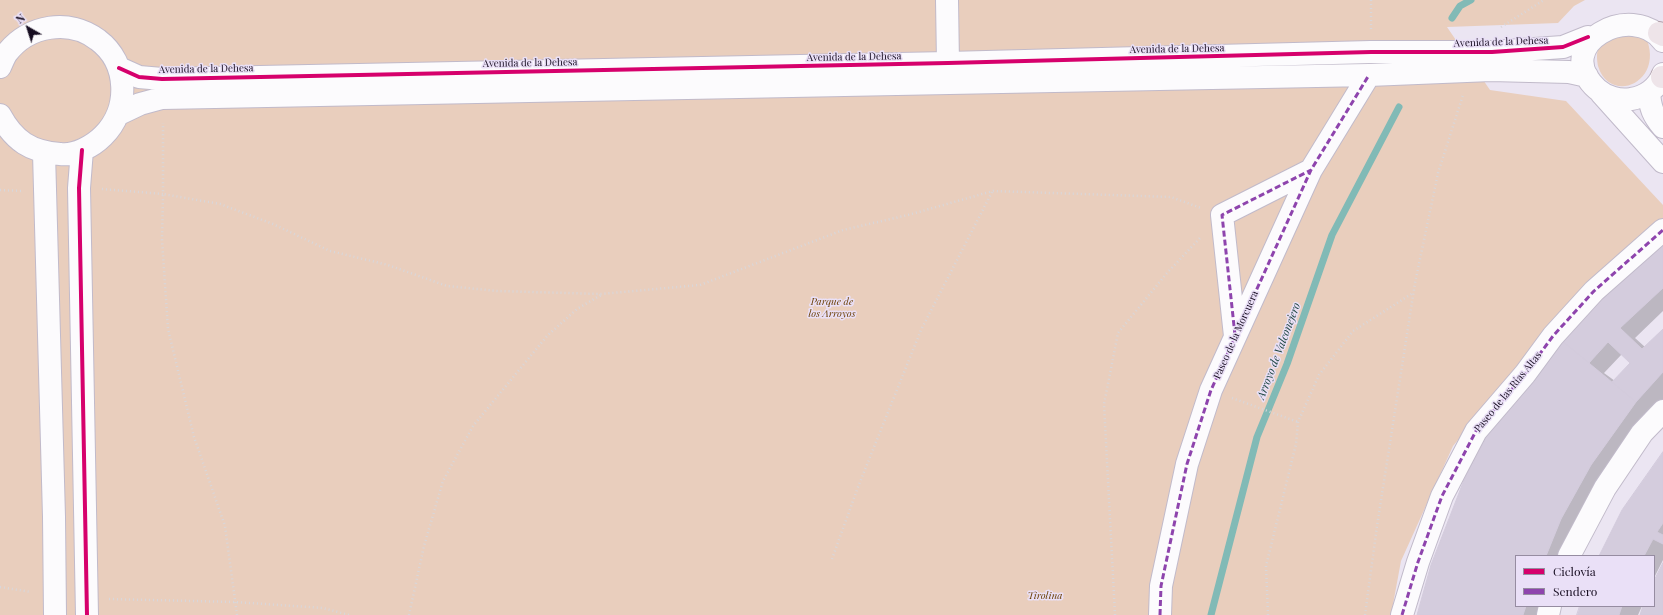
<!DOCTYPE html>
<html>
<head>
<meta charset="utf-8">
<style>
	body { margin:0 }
	#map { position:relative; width:1663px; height:615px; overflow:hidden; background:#ebe5f2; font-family:"Playfair Display",serif }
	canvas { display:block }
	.legend { position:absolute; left:1515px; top:555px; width:140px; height:52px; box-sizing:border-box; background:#eae0f7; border:1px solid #968ca1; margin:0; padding:5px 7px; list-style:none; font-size:12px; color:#170d21 }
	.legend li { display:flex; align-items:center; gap:8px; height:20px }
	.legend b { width:20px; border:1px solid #968ca1 }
	.north { position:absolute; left:8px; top:8px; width:40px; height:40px; -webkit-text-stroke:3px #eae0f7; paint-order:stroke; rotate:321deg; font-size:11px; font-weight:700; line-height:16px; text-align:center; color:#170d21 }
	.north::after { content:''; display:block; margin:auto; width:14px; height:18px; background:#170d21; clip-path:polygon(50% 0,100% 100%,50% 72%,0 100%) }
</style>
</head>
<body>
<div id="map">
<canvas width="1663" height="615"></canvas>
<ul class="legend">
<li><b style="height:5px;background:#d6006c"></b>Ciclovía</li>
<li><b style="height:5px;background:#8e44ad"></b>Sendero</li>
</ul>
<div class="north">N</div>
</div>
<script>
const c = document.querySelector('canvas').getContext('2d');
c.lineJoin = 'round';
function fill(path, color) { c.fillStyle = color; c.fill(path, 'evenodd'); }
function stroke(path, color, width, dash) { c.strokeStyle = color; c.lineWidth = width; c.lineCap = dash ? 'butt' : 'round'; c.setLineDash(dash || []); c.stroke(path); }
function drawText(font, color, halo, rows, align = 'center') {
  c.font = font + ' "Playfair Display",serif'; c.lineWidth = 3; c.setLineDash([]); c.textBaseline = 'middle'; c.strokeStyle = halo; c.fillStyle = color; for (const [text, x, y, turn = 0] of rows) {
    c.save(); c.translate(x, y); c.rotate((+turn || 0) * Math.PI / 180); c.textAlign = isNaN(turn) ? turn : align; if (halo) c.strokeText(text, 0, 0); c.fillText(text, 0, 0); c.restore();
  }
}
const green = new Path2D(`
	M0,0H1585L1574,6L1558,23L1447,27L1490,90L1566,101L1663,205V220L1545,335L1453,446L1401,561L1391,615H0Z
	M1620,30L1647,40C1663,83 1610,105 1598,66C1597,60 1596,52 1599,48C1603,41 1614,35 1620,30Z`);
const shadow = new Path2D(`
	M1663,242V311L1635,338L1645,347L1663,330V399L1652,411L1566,556H1516V606H1546L1542,615H1418L1496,420L1582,315ZM1622,354L1631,363L1615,381L1604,373Z
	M1663,453V560L1654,578V556H1600Z
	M1581,606H1642L1638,615H1578Z`);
const stream = new Path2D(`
	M1452,18L1460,6L1471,0
	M1211,615L1257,437L1287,364L1332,235L1399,107`);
const building = new Path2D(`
	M1663,240V288L1620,328L1642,349L1663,329V372L1636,402L1612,382L1630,363L1608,342L1589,363L1561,340L1581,315Z
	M1561,340L1636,402L1591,465L1561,519L1546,556H1516V606H1526L1523,615H1417L1431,565L1464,480L1495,420Z
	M1663,452V523L1657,532L1663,535V544L1653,539L1644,556H1599L1622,510Z
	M1663,563V615H1640L1643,606H1654V581Z
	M1580,606H1622L1619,615H1577Z`);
const path = new Path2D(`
	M1371,0V29
	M1501,27L1544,0
	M102,189L163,194V123
	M0,190L21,191
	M1232,398L1298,422
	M832,559L858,487L921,330L992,192
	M0,587L31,592
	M109,599L235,602L323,608L349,615
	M237,615L225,526L194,437L168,329L162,240L163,194L220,204L273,224L330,251L388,265L447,286L497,291L601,294L700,285L843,230L908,215L993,191L1171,197L1201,208
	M409,615L424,546L443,481L473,426L547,336L577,309L601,295
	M1115,615L1104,404L1118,333L1167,273L1200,238
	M1268,615L1266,566L1296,444L1298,422L1319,375L1353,331L1413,293
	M1365,615L1377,526L1415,283L1438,173L1463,95`);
const minor = new Path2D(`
	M947,0L948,63
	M1663,41C1632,0 1549,45 1597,89C1606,97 1619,101 1631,99C1645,97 1658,88 1663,74
	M0,67C2,63 4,57 7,53C28,25 70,18 98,40C129,63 130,110 103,136C93,146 75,156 60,154C31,152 14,141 0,115
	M119,68L139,77L162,79L948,63L1371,52H1492L1563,47L1588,37
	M1649,92C1650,108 1653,115 1663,127
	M1601,93L1663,162
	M119,114L140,104L162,98L1369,75L1491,70L1569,72L1587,76
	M82,150L79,188L87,615
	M44,153L54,517L55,615
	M1235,336L1222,215L1311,170
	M1569,556L1605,488L1642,433L1663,411
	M1160,615L1161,586L1187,464L1211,390L1311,170L1369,75
	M1402,615L1418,562L1442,496L1476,431L1525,374L1553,336L1594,291L1663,230
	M1548,615L1550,606`);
const major = new Path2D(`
	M1659,33L1663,35
	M1662,77H1663`);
const quiet = new Path2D(`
	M1235,335L1222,215L1311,170
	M1160,615L1161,586L1187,464L1211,390L1311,170L1369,75
	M1402,615L1418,562L1442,496L1476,431L1525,374L1553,336L1594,291L1663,230`);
const cycleway = new Path2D(`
	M119,68L139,77L162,79L948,63L1371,52H1492L1563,47L1588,37
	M82,150L79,188L87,615`);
const streetNames = [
	["Avenida de la Dehesa",1501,42,-2],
	["Avenida de la Dehesa",1177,49,-1],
	["Avenida de la Dehesa",854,57,-1],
	["Avenida de la Dehesa",530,63,-1],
	["Avenida de la Dehesa",206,69,-1],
	["Paseo de la Morcuera",1236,335,-66],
	["Paseo de las Rías Altas",1508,392,-51]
];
const parkNames = [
	["Parque de",832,302],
	["los Arroyos",832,314],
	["Tirolina",1045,596]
];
const waterNames = [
	["Arroyo de Valconejero",1279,351,-69]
];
fill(green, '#e9cebd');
fill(shadow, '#0003');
stroke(stream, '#81bab6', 7);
fill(building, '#d4ccdd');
stroke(building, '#d3cbdc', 1);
stroke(minor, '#c1baca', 24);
stroke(major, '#b09ea9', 24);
stroke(path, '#d8d7db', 2.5, [1, 3]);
stroke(minor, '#fcfbfd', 22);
stroke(major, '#eee4e9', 22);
stroke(quiet, '#8e44ad', 3, [6, 3]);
stroke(cycleway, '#d6006c', 4);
drawText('10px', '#170d21', '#eae0f7', streetNames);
drawText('italic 10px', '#6a3e02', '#eae0f7', parkNames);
drawText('italic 11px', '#214844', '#eae0f7', waterNames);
</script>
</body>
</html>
